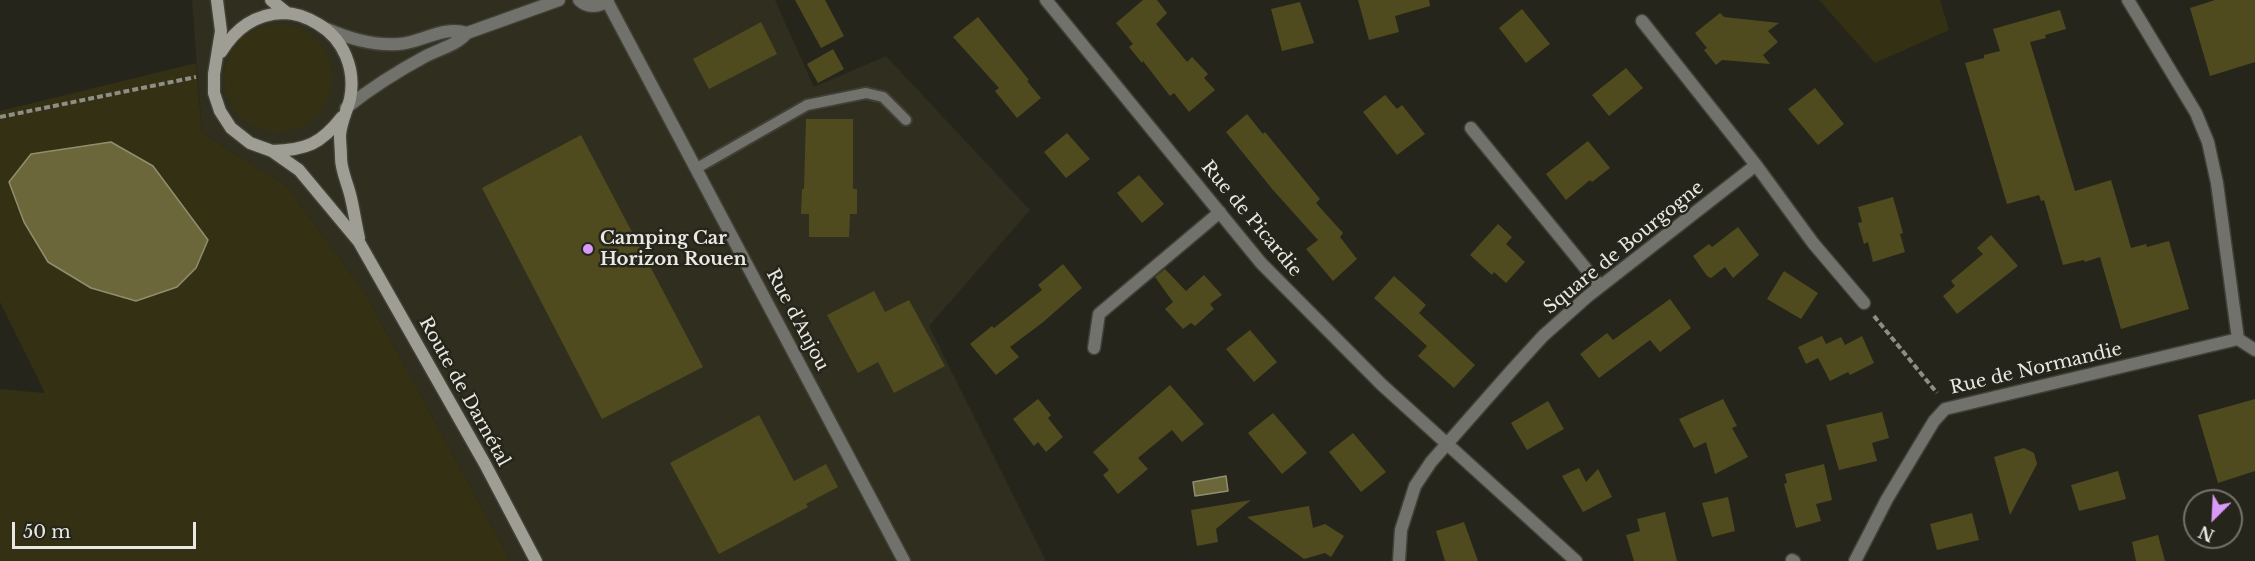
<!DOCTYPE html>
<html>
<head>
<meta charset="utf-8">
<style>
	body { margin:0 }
	#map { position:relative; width:2255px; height:561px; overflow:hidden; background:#26251b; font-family:"Libre Baskerville",serif }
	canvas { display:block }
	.north { position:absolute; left:2183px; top:489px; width:60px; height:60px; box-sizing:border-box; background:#26251b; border:2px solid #74736b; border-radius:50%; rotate:204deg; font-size:16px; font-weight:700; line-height:24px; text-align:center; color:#e9e8e2 }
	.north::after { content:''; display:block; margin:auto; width:21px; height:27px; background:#d89af8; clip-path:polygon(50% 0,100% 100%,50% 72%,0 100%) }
	.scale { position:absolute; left:12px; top:522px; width:184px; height:27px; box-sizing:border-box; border:3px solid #e9e8e2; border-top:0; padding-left:8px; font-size:18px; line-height:21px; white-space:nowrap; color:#e9e8e2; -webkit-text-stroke:4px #26251b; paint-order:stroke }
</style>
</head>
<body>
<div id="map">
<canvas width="2255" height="561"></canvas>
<div class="north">N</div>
<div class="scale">50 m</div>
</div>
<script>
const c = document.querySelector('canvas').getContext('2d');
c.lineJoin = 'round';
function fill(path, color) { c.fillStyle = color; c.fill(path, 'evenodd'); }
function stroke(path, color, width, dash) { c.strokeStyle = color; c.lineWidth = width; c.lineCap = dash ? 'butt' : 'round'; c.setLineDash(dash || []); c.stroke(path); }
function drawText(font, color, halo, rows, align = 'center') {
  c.font = font + ' "Libre Baskerville",serif'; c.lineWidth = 5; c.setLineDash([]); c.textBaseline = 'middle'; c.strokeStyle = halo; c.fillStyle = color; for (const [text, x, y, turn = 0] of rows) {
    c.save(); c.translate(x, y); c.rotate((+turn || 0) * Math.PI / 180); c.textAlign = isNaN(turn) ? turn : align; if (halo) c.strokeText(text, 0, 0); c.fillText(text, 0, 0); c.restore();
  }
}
const built = new Path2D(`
	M192,0H775L814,87L886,56L1030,210L929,326L1046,561H511L365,293L287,186L202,133Z`);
const green = new Path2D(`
	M1819,0H1940L1949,30L1875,63Z
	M224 78a54 54 0 1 1 108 0a54 54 0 1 1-108 0Z
	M196,63L202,133L287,186L365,293L511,561H0V389L45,393L0,302V111Z`);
const water = new Path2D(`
	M111,142L153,166L208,240L196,268L177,287L136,301L91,288L48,262L24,222L9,182L31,154Z
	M1226,476L1228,491L1195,496L1193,482Z`);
const building = new Path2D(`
	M795,0H825L844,36L821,48Z
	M1143,0H1157L1167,13L1156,24L1187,62L1192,57L1208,74L1204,78L1215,90L1189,112L1174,93L1170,96L1143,61L1142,63L1129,47L1133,44L1116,23Z
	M1358,0H1429L1430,6L1395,16L1399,32L1369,40Z
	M2215,0H2255V62L2210,76L2190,8Z
	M1300,2L1314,43L1282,51L1271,9Z
	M1522,9L1550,44L1526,63L1499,28Z
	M2060,10L2066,29L2045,35L2046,38L2030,42L2075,191L2111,180L2131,248L2146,244L2147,247L2169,241L2189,309L2121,329L2100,257L2085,262L2084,260L2063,265L2044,200L2041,201L2039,195L2007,204L1965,63L1984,58V55L2000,51L1993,29Z
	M1720,13L1724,17L1779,23L1768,31L1778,42L1763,55L1770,64L1722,60L1716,65L1704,50L1707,48L1695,33Z
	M978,17L1029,80L1027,81L1041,98L1017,118L995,91L999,88L953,37Z
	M761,22L777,54L709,89L693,59Z
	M833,49L844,69L818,83L807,64Z
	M1626,68L1643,88L1609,116L1592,95Z
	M1815,88L1844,124L1818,145L1788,109Z
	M1385,95L1397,109L1402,105L1425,134L1397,155L1363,112Z
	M1247,114L1263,134L1265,132L1320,199L1316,203L1343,233L1340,237L1357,259L1333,281L1306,249L1318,240L1273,190L1226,132Z
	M806,119H853V189H857V214H850L849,237H809V214H801L802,189H804Z
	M1067,133L1090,159L1066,178L1044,152Z
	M581,135L703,367L602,419L482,188Z
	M1588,141L1610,168L1592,182L1590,180L1566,200L1546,174Z
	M1139,175L1164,204L1142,223L1117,193Z
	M1893,197L1903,233L1900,234L1905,252L1873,262L1868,242L1864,244L1858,223L1862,222L1858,207Z
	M1498,224L1512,237L1506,244L1525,262L1506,283L1494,272L1492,275L1470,255Z
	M1738,227L1759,255L1733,278L1725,267L1711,278L1707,276L1693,256L1709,244L1712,247Z
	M1991,235L2018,266L1957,314L1943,296L1955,286L1951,281L1983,254L1977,248Z
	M1063,264L1082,288L1042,323L1010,347L1019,357L996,375L970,344L992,326L994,328L1042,290L1038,285Z
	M1165,269L1186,291L1204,275L1222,295L1210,304L1214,309L1195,326L1191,323L1183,329L1165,309L1173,302L1155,277Z
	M1784,271L1818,293L1801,319L1767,299Z
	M1394,276L1426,305L1419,313L1475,365L1454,388L1418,356L1427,346L1374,298Z
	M874,291L885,312L909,300L945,366L894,393L878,362L858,373L827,315Z
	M1670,299L1691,328L1660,352L1650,340L1599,378L1580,354L1607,333L1613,340Z
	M1250,330L1277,362L1254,382L1226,349Z
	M1822,336L1826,344L1841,337L1845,345L1862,336L1874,363L1850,375L1848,372L1830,381L1818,358L1806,364L1798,347Z
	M1170,385L1204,424L1182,442L1172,430L1138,458L1148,469L1118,494L1103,475L1109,470L1093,452Z
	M1038,399L1051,415L1048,418L1063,437L1046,452L1038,442L1034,446L1013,419Z
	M1723,399L1737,426L1732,428L1748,457L1715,474L1706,442L1694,448L1679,419Z
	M2255,399V471L2218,483L2198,415Z
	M1548,401L1564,429L1527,450L1511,423Z
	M1882,412L1889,438L1872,443L1877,461L1839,470L1826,425Z
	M1273,413L1307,453L1282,474L1248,433Z
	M759,415L794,481L826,464L838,487L806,504L808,507L719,554L670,463Z
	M1353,433L1386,472L1361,492L1329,452Z
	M2024,448L2034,453L2037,464L2010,515L1994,457Z
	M1824,464L1832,500L1816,504L1821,521L1796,528L1784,484L1787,483L1785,474Z
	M1579,468L1586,482L1598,469L1612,497L1583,512L1562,476Z
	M2118,471L2126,499L2079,511L2071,485Z
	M1728,497L1735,531L1712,537L1702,503Z
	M1251,500L1216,529L1218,542L1197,546L1191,510Z
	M1309,506L1313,528L1325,524L1344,536L1331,557L1325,553L1304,559L1247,517Z
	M1665,512L1677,561H1634L1626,535L1640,531L1637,519Z
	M1972,513L1979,540L1937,550L1930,524Z
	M1464,522L1478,561H1445L1436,531Z
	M2158,535L2165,561H2136L2132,542Z`);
const path = new Path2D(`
	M0,117L196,77
	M1874,316L1937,393`);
const service = new Path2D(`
	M697,168L807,105L866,93L883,97L906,120`);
const minor = new Path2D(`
	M579,0C587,8 599,8 608,0
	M1046,0L1261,263L1381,384L1576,561
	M2128,0L2196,113L2208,142L2217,183L2238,339
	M607,1L904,561
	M1642,21L1756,165
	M327,29C350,39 374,46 399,44C423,42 444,25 467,33
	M346,108C371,88 398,71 426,56C440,49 457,45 467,33L559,0
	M1471,128L1600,286
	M2238,339L2255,350
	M1094,348L1099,314L1220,212
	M1792,560L1794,561
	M1399,561L1401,530L1415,486L1431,462L1512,370L1543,336L1588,296L1756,165L1813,243L1864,303
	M1855,561L1887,499L1934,421L1945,409L2238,339`);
const secondary = new Path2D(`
	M217,0L221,31L214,74V93L220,111L231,128L250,143L272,151L299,170L359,242L485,464L536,561
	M271,0L287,13
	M221,52C236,28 255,14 284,13C296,13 308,18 318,24C344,39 356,70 350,99C347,111 341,122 340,135C340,142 341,150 341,158C341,171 348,184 351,198C354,211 356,225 359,238
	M272,151C306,150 321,144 342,117`);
const markers = [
	[588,249,6,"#d89af8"]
];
const streetNames = [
	["Rue de Picardie",1251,219,50],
	["Square de Bourgogne",1624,248,-39],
	["Rue d'Anjou",797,320,62],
	["Rue de Normandie",2036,369,-13],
	["Route de Darnétal",464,392,61]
];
const poiNames = [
	["Camping Car",600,239],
	["Horizon Rouen",600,260]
];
fill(built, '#302e1e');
fill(green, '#333013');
fill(water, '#6b673b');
stroke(water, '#918e6d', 1.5);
fill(building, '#4f4b1f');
stroke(service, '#414037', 14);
stroke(minor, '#414037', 15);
stroke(secondary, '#414037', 15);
stroke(path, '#8f8e86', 4, [6, 3]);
stroke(service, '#72726c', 10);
stroke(minor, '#72726c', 12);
stroke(secondary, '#9e9e95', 12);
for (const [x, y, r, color] of markers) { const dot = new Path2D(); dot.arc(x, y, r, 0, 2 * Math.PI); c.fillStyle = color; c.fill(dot); stroke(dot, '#26251b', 2); }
drawText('18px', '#e9e8e2', '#26251b', streetNames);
drawText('bold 18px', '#e9e8e2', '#26251b', poiNames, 'left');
</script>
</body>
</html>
